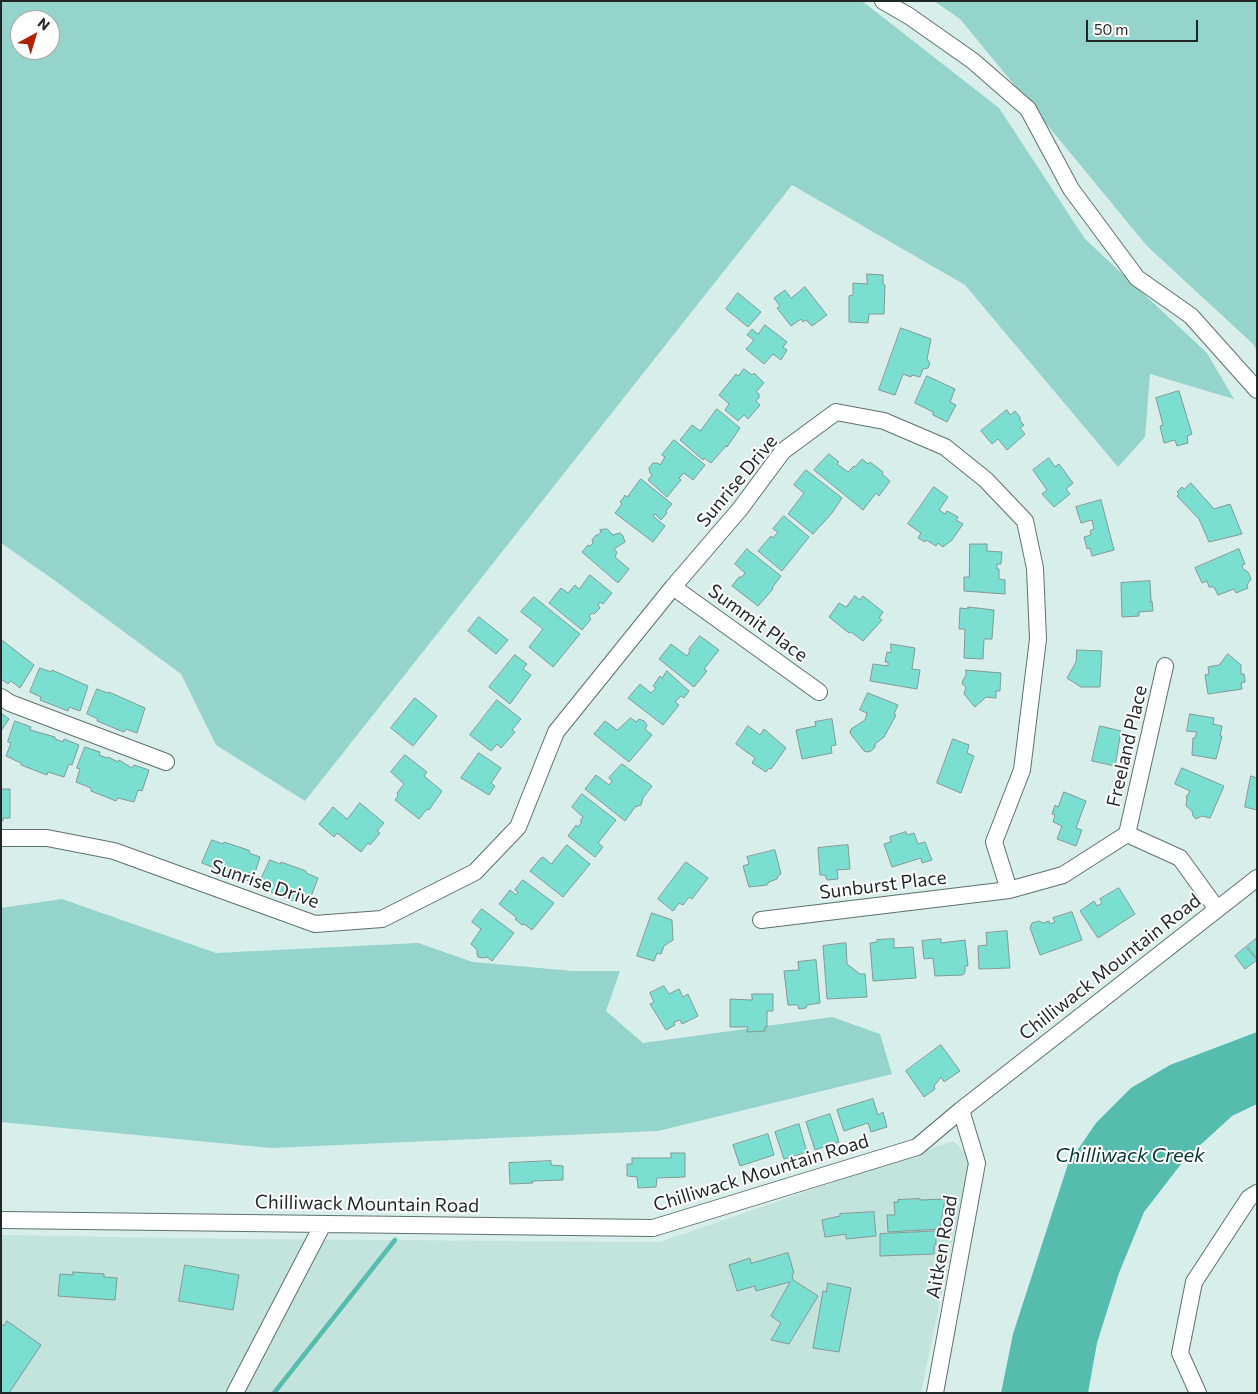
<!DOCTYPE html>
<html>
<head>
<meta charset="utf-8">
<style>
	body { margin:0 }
	#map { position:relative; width:1258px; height:1394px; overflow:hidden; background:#d7eeea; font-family:Commissioner,sans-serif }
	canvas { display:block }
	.frame { position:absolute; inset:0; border:2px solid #1f2826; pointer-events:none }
	.north { position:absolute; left:10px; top:10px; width:50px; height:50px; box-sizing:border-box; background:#fff; border:1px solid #a5a9a8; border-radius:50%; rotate:39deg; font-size:14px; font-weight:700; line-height:20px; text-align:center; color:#1f2826 }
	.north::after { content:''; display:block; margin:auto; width:18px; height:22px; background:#b02300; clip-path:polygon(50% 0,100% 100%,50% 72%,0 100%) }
	.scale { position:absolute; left:1086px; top:20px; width:112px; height:22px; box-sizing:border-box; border:2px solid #1f2826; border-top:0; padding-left:6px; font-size:15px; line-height:18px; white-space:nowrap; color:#1f2826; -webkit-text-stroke:4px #fff; paint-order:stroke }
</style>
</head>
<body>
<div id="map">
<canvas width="1258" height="1394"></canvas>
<div class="frame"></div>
<div class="north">N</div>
<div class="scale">50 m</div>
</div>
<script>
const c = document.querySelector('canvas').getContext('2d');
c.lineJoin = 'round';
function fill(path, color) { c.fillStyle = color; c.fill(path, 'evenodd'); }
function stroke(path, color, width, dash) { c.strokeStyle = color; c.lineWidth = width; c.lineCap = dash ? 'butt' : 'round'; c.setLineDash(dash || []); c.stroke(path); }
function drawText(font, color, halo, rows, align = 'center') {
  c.font = font + ' Commissioner,sans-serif'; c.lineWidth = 4; c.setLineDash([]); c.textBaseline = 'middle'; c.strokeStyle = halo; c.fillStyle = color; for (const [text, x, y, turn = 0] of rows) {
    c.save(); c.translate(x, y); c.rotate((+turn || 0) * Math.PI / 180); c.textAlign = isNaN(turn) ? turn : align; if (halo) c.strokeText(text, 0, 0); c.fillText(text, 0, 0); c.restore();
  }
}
const built = new Path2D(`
	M953,1141L970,1157L921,1393H1V1235L237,1239L660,1242Z`);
const green = new Path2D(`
	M1,1H862L999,108L1085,239L1207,353L1234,399L1150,374L1145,437L1118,467L965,285L792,185L305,801L216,745L181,674L47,575L1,543ZM20,20H50V50H20Z
	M934,1H1257V351L1253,344L1147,246L960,19Z
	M62,899L216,953L418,943L473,962L573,971H620L606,1011L643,1043L832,1017L880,1034L892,1074L658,1131L271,1148L1,1122V908Z`);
const water = new Path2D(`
	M1257,1032V1104L1232,1116L1185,1159L1144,1212L1119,1273L1097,1343L1088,1393H1001L1013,1334L1068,1164L1096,1123L1131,1088L1170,1065Z`);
const stream = new Path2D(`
	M274,1393L395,1240`);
const building = new Path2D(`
	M867,274L883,275V284L885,285L884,314H869L868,323L849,322V296L853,295V283L867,284Z
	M805,287L827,315L812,326L806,320L803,322L801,319L791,326L777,308L780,306L774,298L785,290L791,298Z
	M738,293L761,312L748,327L726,309Z
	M765,325L787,342L783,347L787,350L781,360L773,354L764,364L746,349L754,340L747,335L752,329L758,334Z
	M901,328L931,339L927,359L930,363L928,368L923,369L920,377L912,375L911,377L903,374L895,395L879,390Z
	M744,369L752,375L754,373L764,383L756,392L759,394V398L756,401L760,405L748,419L744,415L738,421L725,410L729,404L719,395L736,374L738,376Z
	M927,376L955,389L950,402L956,405L947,422L933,415V412L915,403Z
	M1179,391L1192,434L1187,436L1188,443L1177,446L1175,440L1164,443L1160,426L1163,425L1156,398Z
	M717,409L740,428L727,447L726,446L711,463L704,458L703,460L680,440L692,425L700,431Z
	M1007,410L1010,415L1015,411L1020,417V421L1024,425L1020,428L1025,434L1007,450L998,439L992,444L981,431Z
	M674,440L705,465L693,480L684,473L679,478L681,480L667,497L648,480L652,475L650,473L649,468L653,463H658L660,465L665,457L662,455Z
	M829,454L839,462L837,464L848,472L854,466L855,467L862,459L868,464L870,462L883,472L882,474L890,481L879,496L876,493L863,510L814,470Z
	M1049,458L1055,467L1059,464L1073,483L1066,489L1070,494L1054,507L1042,494L1047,490L1033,470Z
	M806,470L842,498L832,513L813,534L788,514L804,493L794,485Z
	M641,479L672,504L666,511L667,513L661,520L655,514L653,516L665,526L653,542L615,513L622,504L620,502L624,497L625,495L627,497Z
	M1191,483L1214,509L1230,504L1242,534L1209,542L1199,519L1177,496L1179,494L1177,492L1182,487L1184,489Z
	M934,487L948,497L939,510L945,514L947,511L951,513L958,517L956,520L963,524L952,540L943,547L938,543L936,546L926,540L925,542L918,538L921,533L908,524Z
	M1101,500L1114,550L1092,556L1090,548L1087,549L1084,537L1091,535L1090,531L1094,529L1092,520L1081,523L1076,507Z
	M784,516L809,537L782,571L758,551L771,536L773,538L778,532L773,529Z
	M607,529L613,535L620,533L623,536L625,542L614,549L617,552L615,557L629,569L618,583L582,552L588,545L590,546L593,543L592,540L596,535H598L601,532L600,530Z
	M970,544H987V551L1002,552L1001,564H997V569H999V579L1005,580V594L964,591V577H969Z
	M747,549L781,576L772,588L773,589L758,606L732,586L739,577H742L745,573L735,564Z
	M1239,549L1245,564L1242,565L1243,569L1248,572L1251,579L1247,585L1248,588L1236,593L1234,589L1218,595L1214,587H1209L1207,581L1202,583L1195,568Z
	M590,575L612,593L603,604L600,602L598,605L600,608L594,614L592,613L589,616L591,619L582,630L549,603L561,588L568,593L575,585L579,589Z
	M1150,581L1151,600L1150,602L1152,601L1153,611L1139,612V616L1122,617L1121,583Z
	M855,596L860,600L863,596L883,612L879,618L882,620L863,641L851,632L849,633L829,617L839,603L846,607Z
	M534,597L580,634L553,667L529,647L543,629L521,612Z
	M968,607L994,610L992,639H984L983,659L964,658L965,629H959L960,608L968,609Z
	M479,617L508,640L496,654L468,631Z
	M700,636L719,650L704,669L707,671L694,687L659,659L671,644L687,656L690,651L689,650Z
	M3,641L34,665L20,688L11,681L8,684L1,679V642Z
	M891,644L915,648L912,669L920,670L917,689L870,681L873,664L888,666V662H885L887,652L890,653L891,651Z
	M1077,650L1102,651L1100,687H1081L1067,678L1076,662Z
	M1228,654L1241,665V674H1244L1245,680V682L1241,683L1242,689L1208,694L1205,675L1209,674L1208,667L1219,665Z
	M515,655L527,664L523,669L531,675L510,704L489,687Z
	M40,668L51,672L52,670L88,686L80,711L69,707L68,711L40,700L41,697L30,692Z
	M966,670L1001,673L1000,691H996V698L986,697L975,707L964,694L966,687L962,684L963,680L966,675Z
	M667,671L689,691L684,698L681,696L675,702L679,705L663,725L628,698L640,684L651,693L656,688L653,686L660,676L662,678Z
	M97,689L108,693L109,692L145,708L137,733L126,729L124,732L97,721L98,719L87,714Z
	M868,693L898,705L894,714L896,715L884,737L875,744V747L871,751L867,752L864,751L850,733L851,729L865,720L867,713L860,710Z
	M415,698L437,716L413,746L391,728Z
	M497,700L521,719L512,730L515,732L501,748L497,744L491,751L470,735Z
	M1,713L9,719L1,731Z
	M1190,714L1214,718L1213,724L1222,726L1220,736H1222L1216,759L1192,755L1193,738H1195L1197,732L1187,731Z
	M631,718L636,722L639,719L644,721L647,725L645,729L652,735L629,762L594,734L605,721L617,730Z
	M832,719L836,745L831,746L832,753L802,759L796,730L816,726L815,722Z
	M15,721L31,727L30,730L55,737V739L63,742L64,739L79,745L72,765L69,764L64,777L48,772L47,775L21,765V763L6,756L11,743L8,742Z
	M748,726L760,735L764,729L786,748L771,769L769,768L766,772L752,763L755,758L736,744Z
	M1100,726L1121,731L1115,766L1092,761Z
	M953,739L969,745L967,753L974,756L961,793L937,783Z
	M85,747L100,752L99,755L107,758L108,757L118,762L119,760L132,768L134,765L149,770L142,791L138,790L134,802L118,798L116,801L91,791V788L76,782L80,769L77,768Z
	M479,753L501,768L491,783L495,786L489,795L461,778Z
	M405,755L427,772L424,776L442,791L429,810L427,809L419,819L395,800L398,796L397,793L404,784L391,772Z
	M622,764L652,786L643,798L641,805L635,807L625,821L585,789L596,775L609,785L612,781L609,778Z
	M1182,768L1224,786L1210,818L1202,816L1196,819L1193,816L1192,811L1186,806L1187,798L1186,797L1190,791L1175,784Z
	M1251,776L1257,778V810L1245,807Z
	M1,789H10V818H3V821H1Z
	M1064,792L1086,801L1076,828L1082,830L1076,846L1057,839L1062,826L1053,822L1055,815L1052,814L1055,805L1058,807Z
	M582,794L616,820L598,843L603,847L595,857L568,836L576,825L578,827L582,822L580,821L583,817L572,807Z
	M360,803L384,823L377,831L380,833L370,845L368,843L361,852L337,833L334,837L319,824L333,807L347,819Z
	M906,832L907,835L914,833L918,844L925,842L932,860L922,863L921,858L892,867L884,844L891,842L890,837Z
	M212,840L223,844L224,842L248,850L250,851L249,853L260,857L252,882L240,878L239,881L226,877L213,871L214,868L202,863Z
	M567,845L590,864L563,897L530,871L541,858L543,857L551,864Z
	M848,845L850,869L837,870L838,879L827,880L825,875H820L818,848Z
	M775,850L781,874L778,876L777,879L769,882L767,885L749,887L743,866L749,864L747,857Z
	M270,860L280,864L281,862L306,871V873L318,878L309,902L297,898L296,902L271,892L272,889L259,884Z
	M686,862L708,878L692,899L689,897L683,905L679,903L673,911L658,899Z
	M523,880L554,903L532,930L524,924L522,925L515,919L517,918L499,904L510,890L516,895L518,892L515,890Z
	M1119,888L1135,914L1098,938L1080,911L1094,901L1097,906L1102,903L1100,899Z
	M482,909L514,933L492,961L487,957L483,958L478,957L477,953V950L471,944L481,929L472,922Z
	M1072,912L1082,940L1040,955L1030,928L1032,923L1039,921L1043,923L1049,921L1050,924L1055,922L1053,918Z
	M652,913L672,920L673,940L664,946L661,954L657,953L654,961L637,956Z
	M1007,931L1010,968L979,969L978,946L987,945L986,933Z
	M1257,938V959L1247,946Z
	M894,939V948L913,947L916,978L873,981L870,943L877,942V940Z
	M941,939V943L965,940L968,966H965V972L963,975L935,976L933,958L924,959L922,941Z
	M846,943L847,964L860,974H865L867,997L827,999L823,946Z
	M1246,947L1257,960L1245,969L1235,956Z
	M816,960L820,1003L807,1005L806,1008L799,1009L798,1005H788L784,971L799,970L798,962Z
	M664,986L669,994L679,989L683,997L688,994L698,1016L682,1024L680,1020L674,1022L675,1025L666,1030L650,1004L654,1002L650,993Z
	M752,994H773V1011H767V1027H765V1031L747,1032L748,1027H730V999L752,1000Z
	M941,1045L960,1071L944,1082L941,1077L934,1086L935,1089L924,1097L906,1071Z
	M873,1099L878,1115L883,1112L887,1127L871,1132L868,1123L844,1131L837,1110Z
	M830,1114L839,1142L815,1150L806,1122Z
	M799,1124L807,1152L784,1159L775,1132Z
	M768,1134L774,1155L740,1166L733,1145Z
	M671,1153H685V1177L657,1178L656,1187L638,1188L637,1177L627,1176V1164H632V1158H671Z
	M551,1161V1165L563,1166V1180L532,1181L533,1183L510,1184L509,1163Z
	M920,1199V1200L945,1199L940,1229L888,1232L887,1215H895L894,1202H898V1200Z
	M874,1212L876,1236L846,1239V1234L825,1237L822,1220L840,1216V1214Z
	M934,1231H936V1244L934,1245V1254L880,1256V1234Z
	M788,1253L794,1273L792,1274L793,1280L818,1296L789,1344L771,1340L781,1323L771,1316L790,1282L756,1291L755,1286L737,1291L729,1265L750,1258L751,1263Z
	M185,1265L239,1275L233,1310L179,1301Z
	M73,1272L104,1274V1277L117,1278L115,1300L58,1296L60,1274L73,1275Z
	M828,1283L851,1288L839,1352L813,1348L823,1291L826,1292Z
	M7,1321L41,1345L9,1393H1V1324L4,1326Z`);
const minor = new Path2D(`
	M883,1L909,16L973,61L1028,109L1071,189L1137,278L1191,316L1257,390
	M673,587L819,692
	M1,697L10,703L166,762
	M1127,834L1165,666
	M1,838H47L114,851L315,924L382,919L475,872L518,827L556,732L673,587L740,509L783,451L836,412L884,421L945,447L986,480L1025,521L1035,568L1038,639L1022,770L994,842L1009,890L1063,875L1127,834L1180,858L1217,909
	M761,920L1009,890
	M1,1220L653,1228L917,1147L961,1110L1257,878
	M235,1393L323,1224
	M935,1393L977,1163L961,1110
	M1198,1393L1180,1353L1194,1282L1249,1198L1257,1193`);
const streetNames = [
	["Sunrise Drive",737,481,-50],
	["Summit Place",758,623,36],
	["Freeland Place",1127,746,-77],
	["Sunrise Drive",265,884,19],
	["Sunburst Place",883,885,-7],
	["Chilliwack Mountain Road",1110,967,-38],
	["Chilliwack Mountain Road",761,1173,-17],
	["Chilliwack Mountain Road",367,1204,1],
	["Aitken Road",942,1247,-80]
];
const waterNames = [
	["Chilliwack Creek",1130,1155]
];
fill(built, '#c3e3dd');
fill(green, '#95d4ca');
fill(water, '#55bcae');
stroke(stream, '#55bcae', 4.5);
fill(building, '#7adfd0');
stroke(building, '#839995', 1);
stroke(minor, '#5d716e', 18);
stroke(minor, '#fff', 16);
drawText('19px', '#1f2826', '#fff', streetNames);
drawText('italic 20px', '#033630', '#fff', waterNames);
</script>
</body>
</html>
